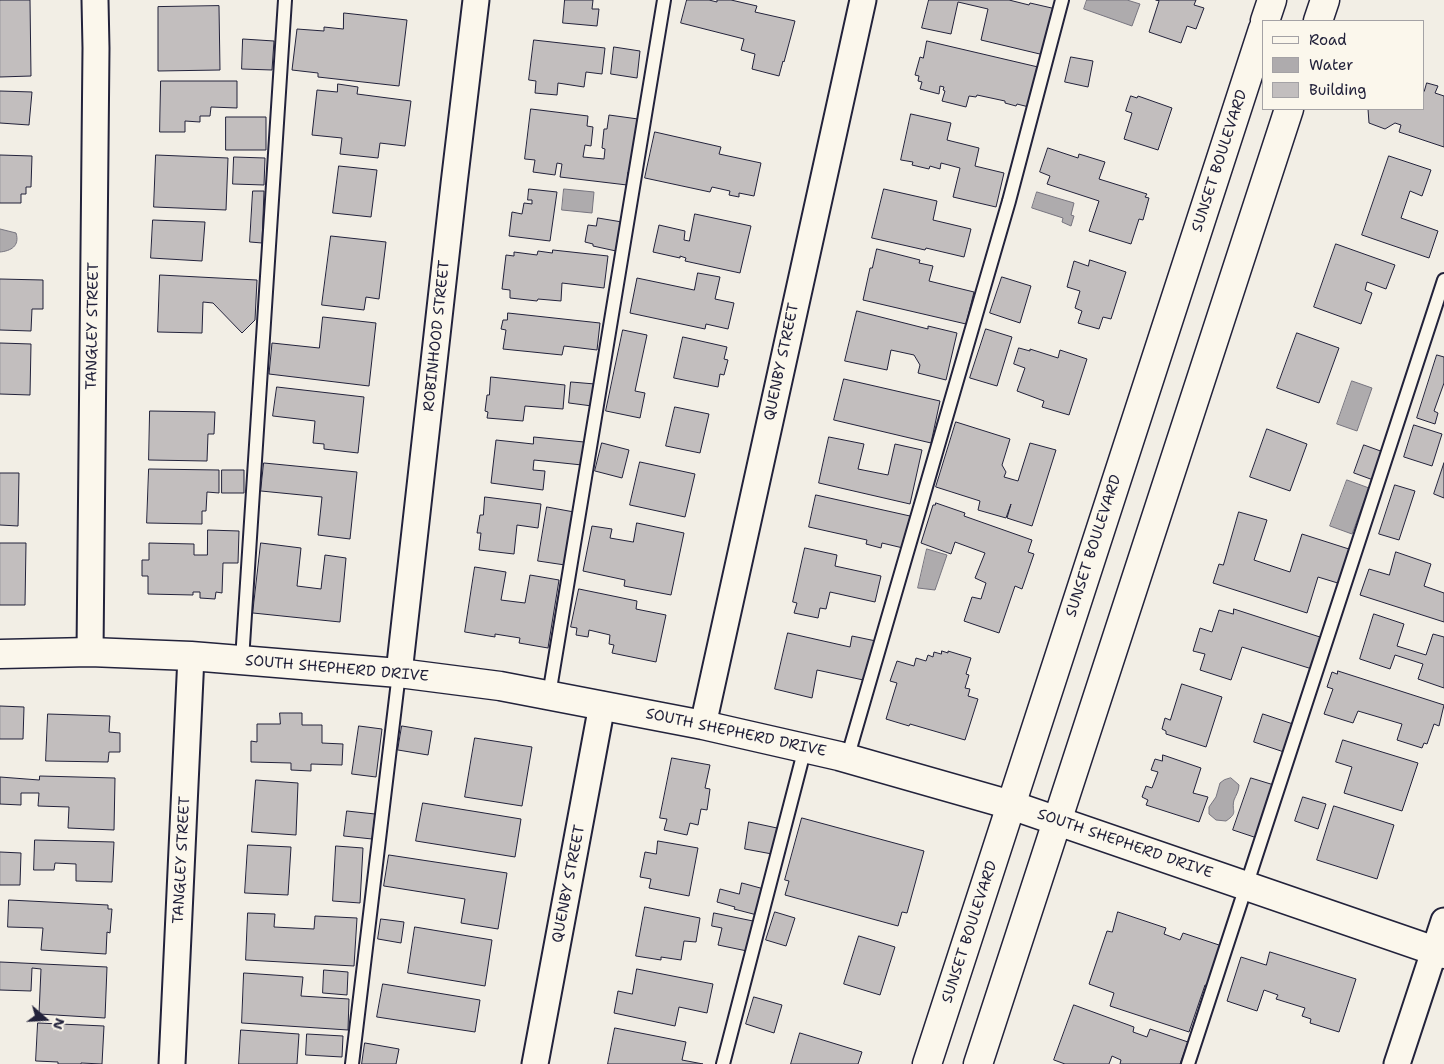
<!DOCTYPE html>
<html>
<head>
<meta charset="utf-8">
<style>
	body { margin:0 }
	#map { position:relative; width:1444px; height:1064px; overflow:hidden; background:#f2eee5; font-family:"Shantell Sans",sans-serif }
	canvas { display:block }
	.legend { position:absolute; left:1262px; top:20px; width:162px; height:90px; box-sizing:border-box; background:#fbf7ec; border:1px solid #a4a2a5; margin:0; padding:6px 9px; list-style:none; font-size:15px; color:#22223b }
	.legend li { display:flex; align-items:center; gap:10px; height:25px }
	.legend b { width:25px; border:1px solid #a4a2a5 }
	.north { position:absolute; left:20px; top:994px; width:50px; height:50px; -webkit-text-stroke:4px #fbf7ec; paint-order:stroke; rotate:109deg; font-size:14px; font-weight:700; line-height:20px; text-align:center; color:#22223b }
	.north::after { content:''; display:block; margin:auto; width:18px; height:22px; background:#22223b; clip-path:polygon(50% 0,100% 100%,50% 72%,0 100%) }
</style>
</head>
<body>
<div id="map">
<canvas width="1444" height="1064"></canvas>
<ul class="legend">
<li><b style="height:6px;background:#fbf7ec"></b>Road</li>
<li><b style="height:14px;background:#aeabad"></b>Water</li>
<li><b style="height:14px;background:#c2bebe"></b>Building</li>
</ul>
<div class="north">N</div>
</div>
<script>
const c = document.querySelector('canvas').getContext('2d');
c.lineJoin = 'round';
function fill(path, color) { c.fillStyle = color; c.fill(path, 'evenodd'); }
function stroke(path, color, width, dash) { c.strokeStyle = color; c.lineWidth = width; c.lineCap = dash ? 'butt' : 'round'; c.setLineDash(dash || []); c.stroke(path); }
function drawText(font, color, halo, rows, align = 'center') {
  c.font = font + ' "Shantell Sans",sans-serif'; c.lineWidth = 5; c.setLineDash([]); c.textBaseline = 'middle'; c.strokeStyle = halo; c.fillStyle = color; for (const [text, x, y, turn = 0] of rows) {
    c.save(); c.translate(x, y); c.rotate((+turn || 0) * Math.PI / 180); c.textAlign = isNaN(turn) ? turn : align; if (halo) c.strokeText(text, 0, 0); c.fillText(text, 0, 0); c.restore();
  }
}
const water = new Path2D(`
	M1087,0H1127L1140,4L1132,26L1084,9Z
	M564,189L594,192L592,213L562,210Z
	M1037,192L1074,203L1071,215L1074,216L1071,226L1062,222L1063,218L1032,208Z
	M0,229L16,233C20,246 11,251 0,252Z
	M1352,381L1372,388L1357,431L1337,424Z
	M1347,480L1369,488L1352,534L1330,526Z
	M927,549L947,555L935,590L918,588Z
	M1231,778L1239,785C1239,791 1236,795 1234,800C1231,812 1239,812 1226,821L1216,820L1209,814V807L1216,797L1220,783L1224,780Z`);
const building = new Path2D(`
	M0,0H30L31,76L0,77Z
	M565,0H593L592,9H599L597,26L563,23Z
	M687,0H709L717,2V0H731L757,6L755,12L795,21L784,62L783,61L779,76L752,69L755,54L741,50L744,39L681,23Z
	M929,0H1009L1029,5L1030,3L1056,9L1044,55L981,40L988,9L958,2L951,34L922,28Z
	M1156,0H1196L1194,5L1204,8L1196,29L1187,26L1181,43L1149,32L1159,1Z
	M219,6L220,70L158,71V7Z
	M344,13L407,20L399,86L318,77V73L292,70L297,29L324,31V27L343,29Z
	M243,39L274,41L272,70L242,69Z
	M534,40L605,48L602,74L586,72L584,87L558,83L557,95L535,93L536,81L529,80Z
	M927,41L1038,67L1029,107L1017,104L1016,106L1005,103V101L977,95L976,97L969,96L966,107L942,101L945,91L943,90L944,87L940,86L939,94L920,89L922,82L918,81L919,76L915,75L920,57L923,58Z
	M614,47L640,51L637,78L611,74Z
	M1071,57L1093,61L1088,87L1065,82Z
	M161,81H237V108L211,107L210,116H200V122L185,121V132H160Z
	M1427,83L1438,86L1435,93L1444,96V147L1399,132L1401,125L1395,123L1385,129L1369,123L1368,109H1423V90L1424,91Z
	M338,84L358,87L357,94L411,101L405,146L380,143L378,158L340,154L342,138L312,135L317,90L337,92Z
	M0,91L32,92L29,125L0,123Z
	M1131,96L1137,98L1138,96L1172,108L1158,150L1124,139L1132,113L1126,111Z
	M531,109L588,116L587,126L593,127L591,146L585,145L583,157L604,159L605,149L602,148L604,129H607L609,115L638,119L632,173L628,172L627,185L560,177L562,164L557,163L555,175L533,172L535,160L525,159Z
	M911,114L951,123L947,140L979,148L975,166L1004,173L996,207L953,197L960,168L941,163L940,169L930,166L929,169L912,165L913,162L901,160Z
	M226,117H266V150H226Z
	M655,132L721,147L719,154L761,163L754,196L739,193V197L729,195L730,191L712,187L710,192L645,178Z
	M1048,148L1078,158L1079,154L1105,162L1099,179L1147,194L1145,197L1149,198L1143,220L1139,219L1131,244L1089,231L1099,201L1047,184L1050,176L1040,172Z
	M0,155L32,156L31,187H26V194H21V203H0Z
	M156,155L228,158L226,210L154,207Z
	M1389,156L1431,170L1422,196L1410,191L1401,218L1438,231L1429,258L1362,235Z
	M234,157L265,158L264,185L233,184Z
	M339,166L377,170L371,217L333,213Z
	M529,189L557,192L550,241L509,236L512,212L522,214L524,203L532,204V200H528Z
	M884,189L937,201L933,220L971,229L964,257L926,248L925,250L872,238Z
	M253,191H264L262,243L250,242Z
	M695,214L751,226L740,273L685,261L686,258L680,256V258L653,252L659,225L685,231L684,240L689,241Z
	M598,218L622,222L616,251L593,246V244L585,242L588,225L596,226Z
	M153,220L205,222L202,261L151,258Z
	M331,236L386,242L379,299L366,297L364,310L322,305Z
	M1336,244L1395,265L1386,289L1367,282L1365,290L1372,293L1361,324L1314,307Z
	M877,249L920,260L919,263L933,266L929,281L974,292L966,324L863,300L870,268H872Z
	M553,250L608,256L604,288L562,283L561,301L538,299L537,301L510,298V290L502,289L506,255L514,256V252L537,255L538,251L552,253Z
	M1090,260L1126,272L1111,319L1103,317L1099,329L1078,323L1082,311L1075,308L1080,291L1067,287L1074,261L1088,266Z
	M698,273L720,277L715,299L734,303L728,329L706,324L705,329L630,313L637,278L694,290Z
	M160,275L257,280L255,320L242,333L213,303L203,302L202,333L158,332Z
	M1002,277L1031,286L1020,323L990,313Z
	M0,279L43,280V309H32L31,331L0,330Z
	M857,311L928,329V326L957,333L946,380L918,373L920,365L914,355L891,350L887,370L845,361Z
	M508,313L600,323L597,350L564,346L562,355L503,349L506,330L501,329L503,320H507Z
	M323,317L376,323L369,386L269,374L272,343L319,348Z
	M986,329L1012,337L997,386L970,378Z
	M623,330L647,335L635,391L645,393L640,418L606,411Z
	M1297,333L1339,348L1319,403L1277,388Z
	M683,337L727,347L724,359L728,360L724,375L720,374L718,387L674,378Z
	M0,343L31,344L30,395L0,394Z
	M1019,348L1030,351V349L1058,358L1060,350L1087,359L1069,415L1042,407L1044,401L1017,391L1025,368L1014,364Z
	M1437,355L1444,357V383L1434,411L1438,413L1435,424L1417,418Z
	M491,377L565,385L563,409L525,406L523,421L487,418L488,412L485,411L487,395H489Z
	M844,379L940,401L931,443L834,420Z
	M571,382L595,384L592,406L569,403Z
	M277,387L364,397L358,453L324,449V444L313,443L315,421L273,416Z
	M675,407L709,414L700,453L666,446Z
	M150,411L215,412L214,434H208L207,461L149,460Z
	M956,422L1010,439L1002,465L1006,472L1004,477L1018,481L1030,443L1056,450L1032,526L1007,518L1011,504L1006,518L978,510L980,501L936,487Z
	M1414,425L1442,434L1432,466L1404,457Z
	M1267,429L1307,444L1290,491L1250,477Z
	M534,437L584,442L582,465L534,460L533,470L545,471L543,490L491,483L496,440L533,444Z
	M829,437L864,444L858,469L888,475L895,444L922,450L910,504L819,483Z
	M602,443L629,450L622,478L595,471Z
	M1364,445L1386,453L1376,481L1354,473Z
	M640,462L695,474L685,517L630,505Z
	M264,463L357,472L350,539L318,535L322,497L261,491Z
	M1444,463V498L1434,494Z
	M149,469L219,470V493L207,492L206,511H202V524L147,523Z
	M222,470H244V493H222Z
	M0,473H19L18,526L0,525Z
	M1395,485L1415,491L1399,540L1379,534Z
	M816,495L910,516L903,548L882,543L881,548L866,544L867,540L809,527Z
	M485,497L541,504L538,528L517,525L514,554L479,550L481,533H477L480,515H483Z
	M936,503L965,513L964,516L1032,540L1028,552L1034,554L1022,589L1015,586L999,633L964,621L972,597L981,599L986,583L975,578L985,553L955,542L951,554L921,543L933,505H935Z
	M547,507L574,512L565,565L538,561Z
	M1239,512L1267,520L1254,560L1290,572L1302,534L1352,550L1341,584L1318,577L1307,613L1213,583L1219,564L1223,565Z
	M637,523L684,533L671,595L624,586L625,580L583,571L592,526L612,529L610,538L633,542Z
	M208,530L239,531L238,563H223L222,593L216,592L215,599L200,598V592H193V595L148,594V576H142V560H149V543L194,544V555H207Z
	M0,543H26L25,605H0Z
	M261,543L301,548L297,586L321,589L325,555L346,558L340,622L253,613Z
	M805,548L837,555L835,566L881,576L875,602L830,592L826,609L820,608L818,618L794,613L797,603L793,602Z
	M1396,552L1431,564L1424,586L1444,593V622L1360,595L1369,569L1389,575Z
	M475,567L506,572L501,600L525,603L530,575L559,580L548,648L519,643L520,638L495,634V637L465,632Z
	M579,589L637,601L636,609L666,615L656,662L612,653L614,645L609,644L610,635L589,630L588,637L576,635L577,628L571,627Z
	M1234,609L1323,638L1312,669L1242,647L1231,680L1200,670L1205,654L1193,651L1200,628L1212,632L1219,610L1233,614Z
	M1374,614L1404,624L1397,646L1426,655L1433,634L1444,637V688L1418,679L1423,664L1395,655L1390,669L1360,659Z
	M788,633L850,647L852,636L876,641L868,681L817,670L812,698L775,689Z
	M942,651L948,653V651L971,658L966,674L969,675L965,688L970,689L968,696L978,699L965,740L910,724L909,726L886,719L897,683L890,681L897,661L914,666L916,658L926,661L928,655L933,657L934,652L941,654Z
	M1338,671L1444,705L1439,726L1434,724L1427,744L1424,743L1422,748L1397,740L1402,724L1358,711L1353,723L1324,714L1333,689L1327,687L1332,672L1337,674Z
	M1182,684L1222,697L1206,747L1166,734V731L1162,729L1165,718L1170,720Z
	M0,706L24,707L23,739H0Z
	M280,713H302V725H322V743L343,744L342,765L311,764V771L291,770V763L251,762V741L257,742V724H280Z
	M48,714L110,716L109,732L120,733V752H109L108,762L46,761Z
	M1263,714L1296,725L1287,753L1254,742Z
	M359,726L382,729L376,777L352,774Z
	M402,726L432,731L428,755L398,750Z
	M475,738L532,747L522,806L465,797Z
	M1343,740L1418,763L1402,811L1344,793L1352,767L1336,762Z
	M1163,755L1201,768L1193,793L1208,797L1199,822L1146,805L1148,800L1142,797L1146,786L1152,788L1158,772L1151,770L1155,759L1162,761Z
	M672,758L710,765L705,788L710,789L707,810L701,809L698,825L690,823L687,835L664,830L667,819L660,818Z
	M40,776L115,778L114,830L68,828L69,807L38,806L39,793H21V805L0,804V777L39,780Z
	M1251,778L1274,785L1257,838L1233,830Z
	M256,780L298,783L296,835L252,832Z
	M1303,797L1326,804L1318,829L1295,821Z
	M423,803L521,819L515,857L416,841Z
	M1334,806L1394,825L1377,879L1317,860Z
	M347,811L375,814L372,839L344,836Z
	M802,818L924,851L907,913L902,912L898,926L785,895L789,881L785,880Z
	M749,822L777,828L772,854L745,849Z
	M35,840L114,842L112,882L76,881V864L55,863L54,870H34Z
	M658,841L698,848L689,896L649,888L651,879L640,877L645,852L656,854Z
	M248,845L291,847L288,895L245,893Z
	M336,846L363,848L360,903L333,901Z
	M0,852L21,853L20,885H0Z
	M389,855L507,873L498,929L461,923L465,899L384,886Z
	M742,883L764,889L757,915L734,909L735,907L717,902L720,889L739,894Z
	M9,900L108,905V909H112L110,933L107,932L106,954L41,950L43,928L8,927Z
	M645,907L700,918L696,942L684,941L681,960L661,957V960L636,956Z
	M775,912L795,918L786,946L766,940Z
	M1118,912L1166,928L1164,934L1180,940L1183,933L1222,946L1209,986L1205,985L1189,1032L1110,1006L1114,993L1089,984L1107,931L1112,932Z
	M248,913L275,914L274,927L314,929L315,916L357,918L354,966L246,960Z
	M714,913L753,921L747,951L718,945L722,928L712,926Z
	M381,919L404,922L401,943L378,939Z
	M415,927L492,940L485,986L408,973Z
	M859,936L895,947L880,995L844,984Z
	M1270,952L1356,979L1339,1032L1310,1023L1311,1019L1302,1016L1305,1008L1276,999L1278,995L1264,990L1257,1011L1227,1001L1241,957L1266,965Z
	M0,962L107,967L105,1018L39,1014L41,969L32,968L31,991L0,990Z
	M637,969L713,984L707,1013L679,1007L675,1026L614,1013L618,991L632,994Z
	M324,970L348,972L347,995L323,993Z
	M244,973L303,977L301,996L349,999L348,1030L242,1023Z
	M383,984L480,1000L475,1032L377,1017Z
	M754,997L782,1005L774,1033L746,1024Z
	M1074,1005L1134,1027L1133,1032L1147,1037L1150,1029L1188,1042L1180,1064H1120L1121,1060L1112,1056L1109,1064H1065L1054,1060Z
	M38,1023L104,1026L102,1064L81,1063V1064H58V1062L36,1061Z
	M615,1028L686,1042L682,1060L703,1064H608Z
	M241,1030L299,1034L297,1064H239Z
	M800,1033L862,1052L858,1064H791Z
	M307,1034L343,1036L342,1057L306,1055Z
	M365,1043L399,1049L396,1064H362Z`);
const service = new Path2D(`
	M242,660L285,0
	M549,695L664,0
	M847,759L1009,201L1062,0
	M352,1064L399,673
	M723,1064L805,748
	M1188,1064L1444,280`);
const minor = new Path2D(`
	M90,652L96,48L95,0
	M399,673L454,184L476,0
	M703,725L863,0
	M172,1064L191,656
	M535,1064L602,705
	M1397,1064L1444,921`);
const tertiary = new Path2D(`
	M1265,21L1272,0
	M1318,21L1325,0
	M927,1064L1263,29
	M978,1064L1289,109`);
const secondary = new Path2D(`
	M0,654L90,652L191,656L399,673L500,686L703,725L839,756L1011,805L1444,954`);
const streetNames = [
	["SUNSET BOULEVARD",1220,161,-72],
	["TANGLEY STREET",93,326,-89],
	["ROBINHOOD STREET",437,336,-84],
	["QUENBY STREET",782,362,-78],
	["SUNSET BOULEVARD",1094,546,-72],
	["SOUTH SHEPHERD DRIVE",337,669,5],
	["SOUTH SHEPHERD DRIVE",736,733,12],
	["SOUTH SHEPHERD DRIVE",1125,844,19],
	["TANGLEY STREET",182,860,-87],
	["QUENBY STREET",569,884,-79],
	["SUNSET BOULEVARD",970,932,-72]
];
fill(water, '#aeabad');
stroke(water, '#76747f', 1);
fill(building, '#c2bebe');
stroke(building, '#22223b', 1);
stroke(service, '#22223b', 16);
stroke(minor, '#22223b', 29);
stroke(tertiary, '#22223b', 31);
stroke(secondary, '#22223b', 31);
stroke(service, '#fbf7ec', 12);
stroke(minor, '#fbf7ec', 25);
stroke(tertiary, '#fbf7ec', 28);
stroke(secondary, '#fbf7ec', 28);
drawText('15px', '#22223b', '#fbf7ec', streetNames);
</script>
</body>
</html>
